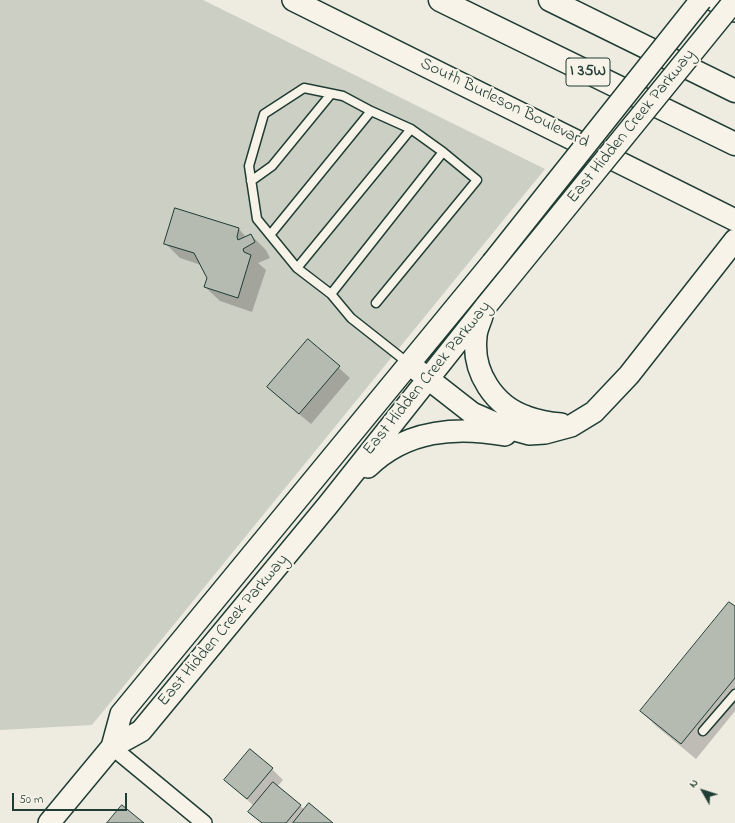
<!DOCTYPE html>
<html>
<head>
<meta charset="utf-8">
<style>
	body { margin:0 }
	#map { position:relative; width:735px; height:823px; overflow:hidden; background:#eeece1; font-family:"Indie Flower",sans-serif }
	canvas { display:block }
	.north { position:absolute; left:683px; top:771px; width:40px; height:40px; -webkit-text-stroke:3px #f7f3e8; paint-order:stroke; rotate:309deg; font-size:11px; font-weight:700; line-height:16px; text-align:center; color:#1f3d34 }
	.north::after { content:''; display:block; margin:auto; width:14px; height:18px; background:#1f3d34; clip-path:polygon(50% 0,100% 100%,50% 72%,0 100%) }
	.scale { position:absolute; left:12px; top:793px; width:115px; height:18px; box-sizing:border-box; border:2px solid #1f3d34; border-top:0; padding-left:5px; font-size:12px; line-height:14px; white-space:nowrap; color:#1f3d34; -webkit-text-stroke:3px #f7f3e8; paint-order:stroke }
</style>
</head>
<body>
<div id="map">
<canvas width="735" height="823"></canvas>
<div class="north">N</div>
<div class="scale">50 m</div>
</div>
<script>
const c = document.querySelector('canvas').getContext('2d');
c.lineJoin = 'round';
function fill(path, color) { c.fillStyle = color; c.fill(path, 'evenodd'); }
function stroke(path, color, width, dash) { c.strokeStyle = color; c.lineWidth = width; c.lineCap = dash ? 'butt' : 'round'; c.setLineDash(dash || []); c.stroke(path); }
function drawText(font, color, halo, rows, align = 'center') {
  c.font = font + ' "Indie Flower",sans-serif'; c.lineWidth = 4; c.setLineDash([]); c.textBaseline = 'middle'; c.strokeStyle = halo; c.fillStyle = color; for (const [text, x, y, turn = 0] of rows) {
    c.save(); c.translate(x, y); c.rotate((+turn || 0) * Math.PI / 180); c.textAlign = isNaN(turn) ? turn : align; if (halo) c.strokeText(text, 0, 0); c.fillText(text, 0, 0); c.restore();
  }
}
const green = new Path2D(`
	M0,0H203L545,169L92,725L0,730Z`);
const shadow = new Path2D(`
	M176,209L239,229L246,237L251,235L266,250L270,258L258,263L266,270L252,312L220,301L205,287L208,278L201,265L180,258L165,243Z
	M308,340L350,378L311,424L280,398Z
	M735,608V711L696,759L656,726L641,711Z
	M272,769L283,780L277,787L305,810L332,823H262L250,812L254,806L225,780Z`);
const building = new Path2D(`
	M175,208L239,228L237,237L238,240L251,234L255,242L243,249L244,252L251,255L238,298L204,287L207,278L194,253L164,244Z
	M308,339L340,366L299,414L267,387Z
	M729,602L735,606V678L681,744L640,711Z
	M250,749L273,768L247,799L224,780Z
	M273,782L301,805L286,823H262L248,812Z
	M309,803L333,823H293Z
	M122,805L144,823H107Z`);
const service = new Path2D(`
	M251,181L272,166L331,94
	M270,235L371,111
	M297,268L411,129
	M331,294L443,152
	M376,303L477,180L443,152L411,129L371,111L343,96L304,88L264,114L249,166L257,219L297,268L331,294L351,318L408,363
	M703,731L735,694`);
const minor = new Path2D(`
	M112,747L204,823`);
const secondary = new Path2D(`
	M293,0L735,220
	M713,0L735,11
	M482,316C480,323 476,330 476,337C472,372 494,406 527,417C538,421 549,423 561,424
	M417,370L472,413L504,427L529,434L545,433L571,426L594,412L629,375L735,240
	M368,467C406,430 455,426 505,435
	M112,747L121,714L492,263
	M49,823L112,747L141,731L328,505L486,306`);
const motorway = new Path2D(`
	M440,0L735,144
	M550,0L735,91`);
const secondaryBridge = new Path2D(`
	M492,263L701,0
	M486,306L735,0`);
const shields = [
	[588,72,44]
];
const shieldNames = [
	["I 35W",588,72]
];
const streetNames = [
	["South Burleson Boulevard",504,104,26],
	["East Hidden Creek Parkway",632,127,-51],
	["East Hidden Creek Parkway",428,379,-51],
	["East Hidden Creek Parkway",224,631,-50]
];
fill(green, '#cccfc4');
fill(shadow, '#0003');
fill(building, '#b5bbb0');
stroke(building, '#1f3d34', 1);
stroke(service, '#1f3d34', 11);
stroke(minor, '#1f3d34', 18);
stroke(secondary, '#1f3d34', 24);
stroke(motorway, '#1f3d34', 25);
stroke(service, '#f7f3e8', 8);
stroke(minor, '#f7f3e8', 15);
stroke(secondary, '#f7f3e8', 21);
stroke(motorway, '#f7f3e8', 22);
stroke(secondaryBridge, '#1f3d34', 24, []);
stroke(secondaryBridge, '#f7f3e8', 21);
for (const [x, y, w] of shields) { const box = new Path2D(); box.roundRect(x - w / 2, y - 14, w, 28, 3); c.fillStyle = '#f7f3e8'; c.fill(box); stroke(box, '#1f3d34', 1); }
drawText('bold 16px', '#1f3d34', null, shieldNames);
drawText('17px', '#1f3d34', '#f7f3e8', streetNames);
</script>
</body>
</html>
